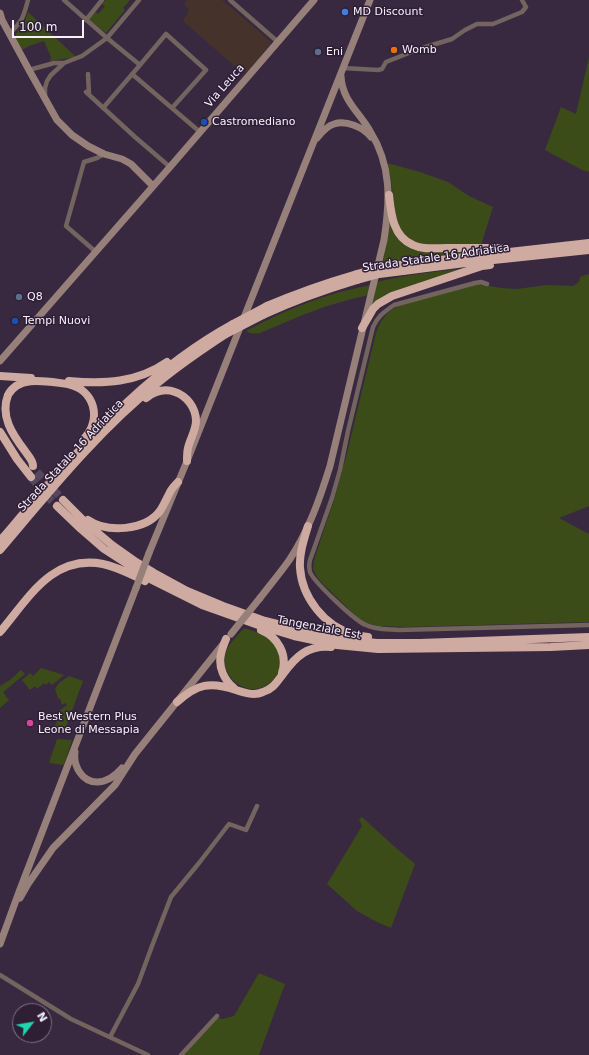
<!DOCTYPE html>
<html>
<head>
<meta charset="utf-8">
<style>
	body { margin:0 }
	#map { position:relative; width:589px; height:1055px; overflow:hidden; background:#392940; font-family:"DejaVu Sans",sans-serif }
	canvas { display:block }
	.north { position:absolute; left:12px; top:1003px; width:40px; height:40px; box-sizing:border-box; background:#2e1f35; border:1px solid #7f7285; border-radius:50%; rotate:59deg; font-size:11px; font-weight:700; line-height:16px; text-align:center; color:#f9effe }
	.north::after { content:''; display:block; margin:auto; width:14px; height:18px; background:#1fd5b0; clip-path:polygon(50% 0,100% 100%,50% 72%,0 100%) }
	.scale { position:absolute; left:12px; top:20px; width:72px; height:18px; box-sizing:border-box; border:2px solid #f9effe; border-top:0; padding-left:5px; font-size:12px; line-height:14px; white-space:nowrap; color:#f9effe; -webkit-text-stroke:3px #2e1f35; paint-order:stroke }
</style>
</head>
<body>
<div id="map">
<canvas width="589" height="1055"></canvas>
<div class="north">N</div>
<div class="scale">100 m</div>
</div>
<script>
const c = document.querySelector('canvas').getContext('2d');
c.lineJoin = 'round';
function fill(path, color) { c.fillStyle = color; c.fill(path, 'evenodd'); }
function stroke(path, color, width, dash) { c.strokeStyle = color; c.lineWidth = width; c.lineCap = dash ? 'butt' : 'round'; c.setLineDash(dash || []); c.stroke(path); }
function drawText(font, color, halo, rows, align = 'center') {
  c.font = font + ' "DejaVu Sans",sans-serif'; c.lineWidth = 3; c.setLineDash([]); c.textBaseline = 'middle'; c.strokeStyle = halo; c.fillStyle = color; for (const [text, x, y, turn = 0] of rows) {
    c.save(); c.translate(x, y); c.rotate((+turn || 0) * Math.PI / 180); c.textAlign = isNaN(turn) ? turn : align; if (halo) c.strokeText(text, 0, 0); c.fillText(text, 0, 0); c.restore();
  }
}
const commercial = new Path2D(`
	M187,0H222L270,41V45L246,73L241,68L239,70L183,21L189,10L184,4Z`);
const green = new Path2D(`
	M106,0H130L123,8L125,10L106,33L89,19L96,12L98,14L105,6L102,4Z
	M28,12L76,57L50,61L51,57L44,41L29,46L22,50L16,40V34L19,29L25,21Z
	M589,57V172L582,170L545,150L561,107L576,114Z
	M387,163L420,172L448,182L469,196L493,207L481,245L429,246L412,241L404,234L399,227L396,218L391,180Z
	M390,222L399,237L432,251L478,252L382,266Z
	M473,267L372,306L377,282C409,274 441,271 473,267Z
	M589,274V506L559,518L589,534V622L408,627L379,626L366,623L357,617L322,583L317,577L313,569L314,560L335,497L347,453L375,337C379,322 384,314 398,306L476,284L485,285L501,288L517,289L547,285L573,286L579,282L580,277Z
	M371,285L368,294L365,296C329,303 295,318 260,333C255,334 251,334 246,331C285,310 326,293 371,285Z
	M244,628C260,633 280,638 280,659C280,662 280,665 280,668C280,673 276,678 272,681C250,703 213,675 228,647C232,641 239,634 244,628Z
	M41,668L64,675L52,685L49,682L46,685L44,683L37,689L35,686L30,690L22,680L30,673L33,676Z
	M21,670L25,674L3,692L9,700L0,708V686L10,680Z
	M69,676L83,681L64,732L54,731L53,729L56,727L55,725L57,723L56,721L59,718L58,716L61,713L59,711L67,705L65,703L62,705L61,703V700L58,698L55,689L59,683Z
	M57,739L72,740L64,765L49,763Z
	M362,817L395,847L415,864L391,928L377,922L357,911L327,884L362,826L359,819Z
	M259,973L285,984L259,1055H183L217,1018L223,1019L234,1016Z`);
const highwayTunnel = new Path2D(`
	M37,472L63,500
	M31,477L45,494L57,506`);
const street = new Path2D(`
	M64,0L107,38L140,65
	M230,0L278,42
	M86,20L102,0
	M10,33C23,20 23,18 28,0
	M343,68L378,70L382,69L386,62L419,49L452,39L465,30L477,24H493L522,12L526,7L522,0
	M29,70L54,63H64
	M88,74L89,94
	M132,74L200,132
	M86,92L135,137L170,167
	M45,97V88L47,81L51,75L64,63L82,56L107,38L139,0
	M103,108L140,65L166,34L206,70L172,108
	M96,252L66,226L84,162L97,158L104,154
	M487,284L481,282L475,283L394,305C383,313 379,315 373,327L348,431L340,470L332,498L310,560C309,564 309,568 310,572C314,582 355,621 366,625C376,630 388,629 399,630L589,625
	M0,975L71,1019L148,1055
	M110,1037L138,984L152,946L171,897L199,863L229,824L246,830L257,806
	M181,1055L217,1016`);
const secondary = new Path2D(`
	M0,13L2,20L29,70L57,120L72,135L88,146L104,154L122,159L131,164L153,186
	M317,138C321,133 327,126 334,124C346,120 363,127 371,137
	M0,361L170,167L314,0
	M149,553L187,461L370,0
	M260,598C270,585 281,572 290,559C309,530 320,498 330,466L384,240C390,201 392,166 370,131C359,112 342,100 341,76
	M75,752C73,766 82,782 97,782C107,782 116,775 122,768
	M20,898L28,884L53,848L115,785L135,754L224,643
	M0,944L19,892L136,588`);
const highway = new Path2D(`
	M389,195C391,214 393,237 413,245C423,250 436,248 447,248C465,248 484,248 502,248
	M401,265L465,257L589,243
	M403,271L465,263L589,250
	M267,306C297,293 326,283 357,274
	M263,315C293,301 324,290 357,280
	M362,328L373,309L378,304L392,296L482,266L490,265
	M0,376L31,378
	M69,381C104,384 137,383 167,362
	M146,398C155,391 164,388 175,392C187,396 196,408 196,421C196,430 190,439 188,448C187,452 187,456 187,461
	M0,432L17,459L31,477
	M33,466C33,460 28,456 25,451C12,434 0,416 8,395C19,374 49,382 68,384C95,390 102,419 84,439
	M63,500L86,523L112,545L136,562L154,573L187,591L223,606L265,621L338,639L377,643H420L589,637
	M57,506L81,529L104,549L152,580L202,605L261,626L294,636L337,645L378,649L551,647L589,645
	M88,520C107,533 145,531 160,511C164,505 167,498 170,492C172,488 175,485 178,482
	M308,526C304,539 299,554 300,568C302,597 324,626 353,634C357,636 363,636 368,637
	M0,541C13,526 26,510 39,495C96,430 156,366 233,324
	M0,550C50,491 99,430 159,382C181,364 203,349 226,334
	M261,630C278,637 288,655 282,673
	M0,632C28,599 52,554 103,564C118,567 132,575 145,581
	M226,639C224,644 222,649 221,654C218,667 224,680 234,688
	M177,702C197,684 210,681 236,690C245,693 254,696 263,692C273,689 277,682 283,674C296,656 308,645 331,647`);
const secondaryBridge = new Path2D(`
	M136,588L149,553
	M231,634L260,598`);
const highwayBridge = new Path2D(`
	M357,274L378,268L401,265
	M357,280L379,274L403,271
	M233,324L267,306
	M226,334L263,315`);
const markers = [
	[345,12,4,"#3f7fe0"],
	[394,50,4,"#e8710a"],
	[318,52,4,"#5c6f8a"],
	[204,122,4,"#1a4fb4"],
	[19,297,4,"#5c6f8a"],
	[15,321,4,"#1a4fb4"],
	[30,723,4,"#d1479c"]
];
const poiNames = [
	["MD Discount",353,12],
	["Womb",402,50],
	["Eni",326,52],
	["Castromediano",212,122],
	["Q8",27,297],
	["Tempi Nuovi",23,321],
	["Best Western Plus",38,717],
	["Leone di Messapia",38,730]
];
const streetNames = [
	["Via Leuca",225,86,-49],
	["Strada Statale 16 Adriatica",436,258,-8],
	["Strada Statale 16 Adriatica",71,456,-47],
	["Tangenziale Est",319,628,11]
];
fill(commercial, '#45322b');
fill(green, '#3b4c19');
stroke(highwayTunnel, '#56475c', 8, [8, 4]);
stroke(street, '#73645f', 4.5);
stroke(secondary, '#98807a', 7);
stroke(highway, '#cfaaa0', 8);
stroke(secondaryBridge, '#98807a', 7);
stroke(highwayBridge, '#cfaaa0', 8);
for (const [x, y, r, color] of markers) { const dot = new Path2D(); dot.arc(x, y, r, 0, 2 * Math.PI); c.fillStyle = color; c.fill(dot); stroke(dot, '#2e1f35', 1.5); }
drawText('11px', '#f9effe', '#2e1f35', poiNames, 'left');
drawText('11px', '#f9effe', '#2e1f35', streetNames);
</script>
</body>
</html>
